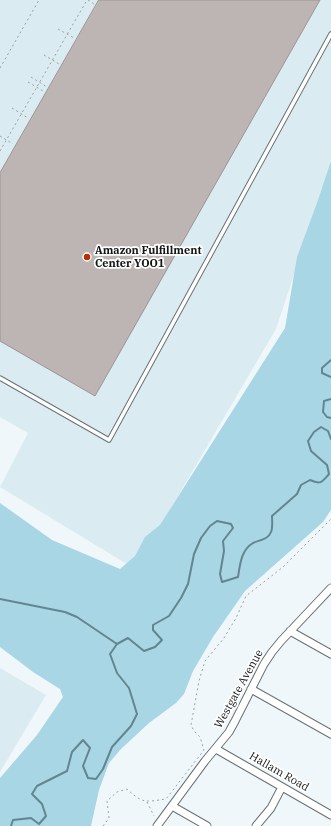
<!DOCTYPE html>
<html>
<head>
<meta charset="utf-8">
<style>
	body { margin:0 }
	canvas { display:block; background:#eff7fa }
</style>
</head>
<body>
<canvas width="331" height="826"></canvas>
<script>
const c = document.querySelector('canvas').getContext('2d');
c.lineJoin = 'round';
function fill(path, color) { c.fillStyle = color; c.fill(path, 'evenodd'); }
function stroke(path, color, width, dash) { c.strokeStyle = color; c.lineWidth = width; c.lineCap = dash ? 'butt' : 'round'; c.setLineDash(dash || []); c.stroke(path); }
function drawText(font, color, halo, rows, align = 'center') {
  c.font = font + ' "IBM Plex Serif",serif'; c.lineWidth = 3.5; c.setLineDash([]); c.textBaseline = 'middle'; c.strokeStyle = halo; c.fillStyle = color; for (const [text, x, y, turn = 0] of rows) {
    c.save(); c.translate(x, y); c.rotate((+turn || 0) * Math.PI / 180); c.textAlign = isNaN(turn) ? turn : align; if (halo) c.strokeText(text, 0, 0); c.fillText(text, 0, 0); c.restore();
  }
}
const built = new Path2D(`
	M0,0H331V163L276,329L135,569L0,487L28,433L0,417Z
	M0,668L46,695L0,772Z`);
const green = new Path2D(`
	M331,161V510L323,522L245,591L213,637L193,671L184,694L176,703L149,723L121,749L109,763L99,790L91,826H0V778L37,735L63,697L60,689L33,672L0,647V503L52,540L120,569L135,556L145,537L160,525L285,328L297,257L317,203Z`);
const stream = new Path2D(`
	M331,360L322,368V373L331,377
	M331,399L324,401L323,412L327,417L331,418
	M0,599L65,612L77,617L117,644
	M11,826L13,820L31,818L39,824L46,816L42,804L32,794L37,786L67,771L72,752L83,740L90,748L83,766L88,778L96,779L103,769L112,747L131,726L137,714L129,688L117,673L110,654L117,644L128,638L144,651L155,647L162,640L153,630V625L169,616L181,598L188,584L194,554L201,538L210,526L217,521L231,524L233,528L223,541L224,551L220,574L222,582L238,577C240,565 241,550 253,543C259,540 268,540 271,532C273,528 272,521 272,516L297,494L301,485L310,480C321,485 322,482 329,474L327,465L311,451L308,441L314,432L321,427L328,431L331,439`);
const building = new Path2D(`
	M99,0H320L95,396L0,341V173Z`);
const path = new Path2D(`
	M88,0L94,4
	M58,29L74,38
	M44,55L59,64
	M0,68L39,0
	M31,77L47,87
	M28,82L43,91
	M12,108L28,118
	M0,136L13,144
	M0,151L87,0
	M147,802L154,816
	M103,826L109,818L107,801L117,792L127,789C143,804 145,802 166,799L204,750L200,737L194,731L191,725L199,681L205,661L224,638L236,618L246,596L283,567L331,519`);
const service = new Path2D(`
	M0,378L109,440L331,34`);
const minor = new Path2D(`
	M290,631L331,654
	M251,689L331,734
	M216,749L331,815
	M172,806L207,826
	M157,826L205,761L229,732L235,721L264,664L272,652L281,641L331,588
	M256,826L271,808L282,787`);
const markers = [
	[87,257,4,"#b82e05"]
];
const poiNames = [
	["Amazon Fulfillment",95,251],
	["Center YOO1",95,264]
];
const streetNames = [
	["Westgate Avenue",239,689,-61],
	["Hallam Road",279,772,30]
];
fill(built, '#daebf1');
fill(green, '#a8d6e4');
stroke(stream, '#638590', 2);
fill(building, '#bdb5b3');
stroke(building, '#9b9492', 1);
stroke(service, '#6a7173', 5.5);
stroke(minor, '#6a7173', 9);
stroke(path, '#9ba1a3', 1, [2, 3]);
stroke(service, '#fff', 3.5);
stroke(minor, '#fff', 7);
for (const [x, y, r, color] of markers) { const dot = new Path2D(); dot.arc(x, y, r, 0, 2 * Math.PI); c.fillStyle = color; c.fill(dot); stroke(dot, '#fff', 1.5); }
drawText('bold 11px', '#131616', '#fff', poiNames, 'left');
drawText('11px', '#131616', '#fff', streetNames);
</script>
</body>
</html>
